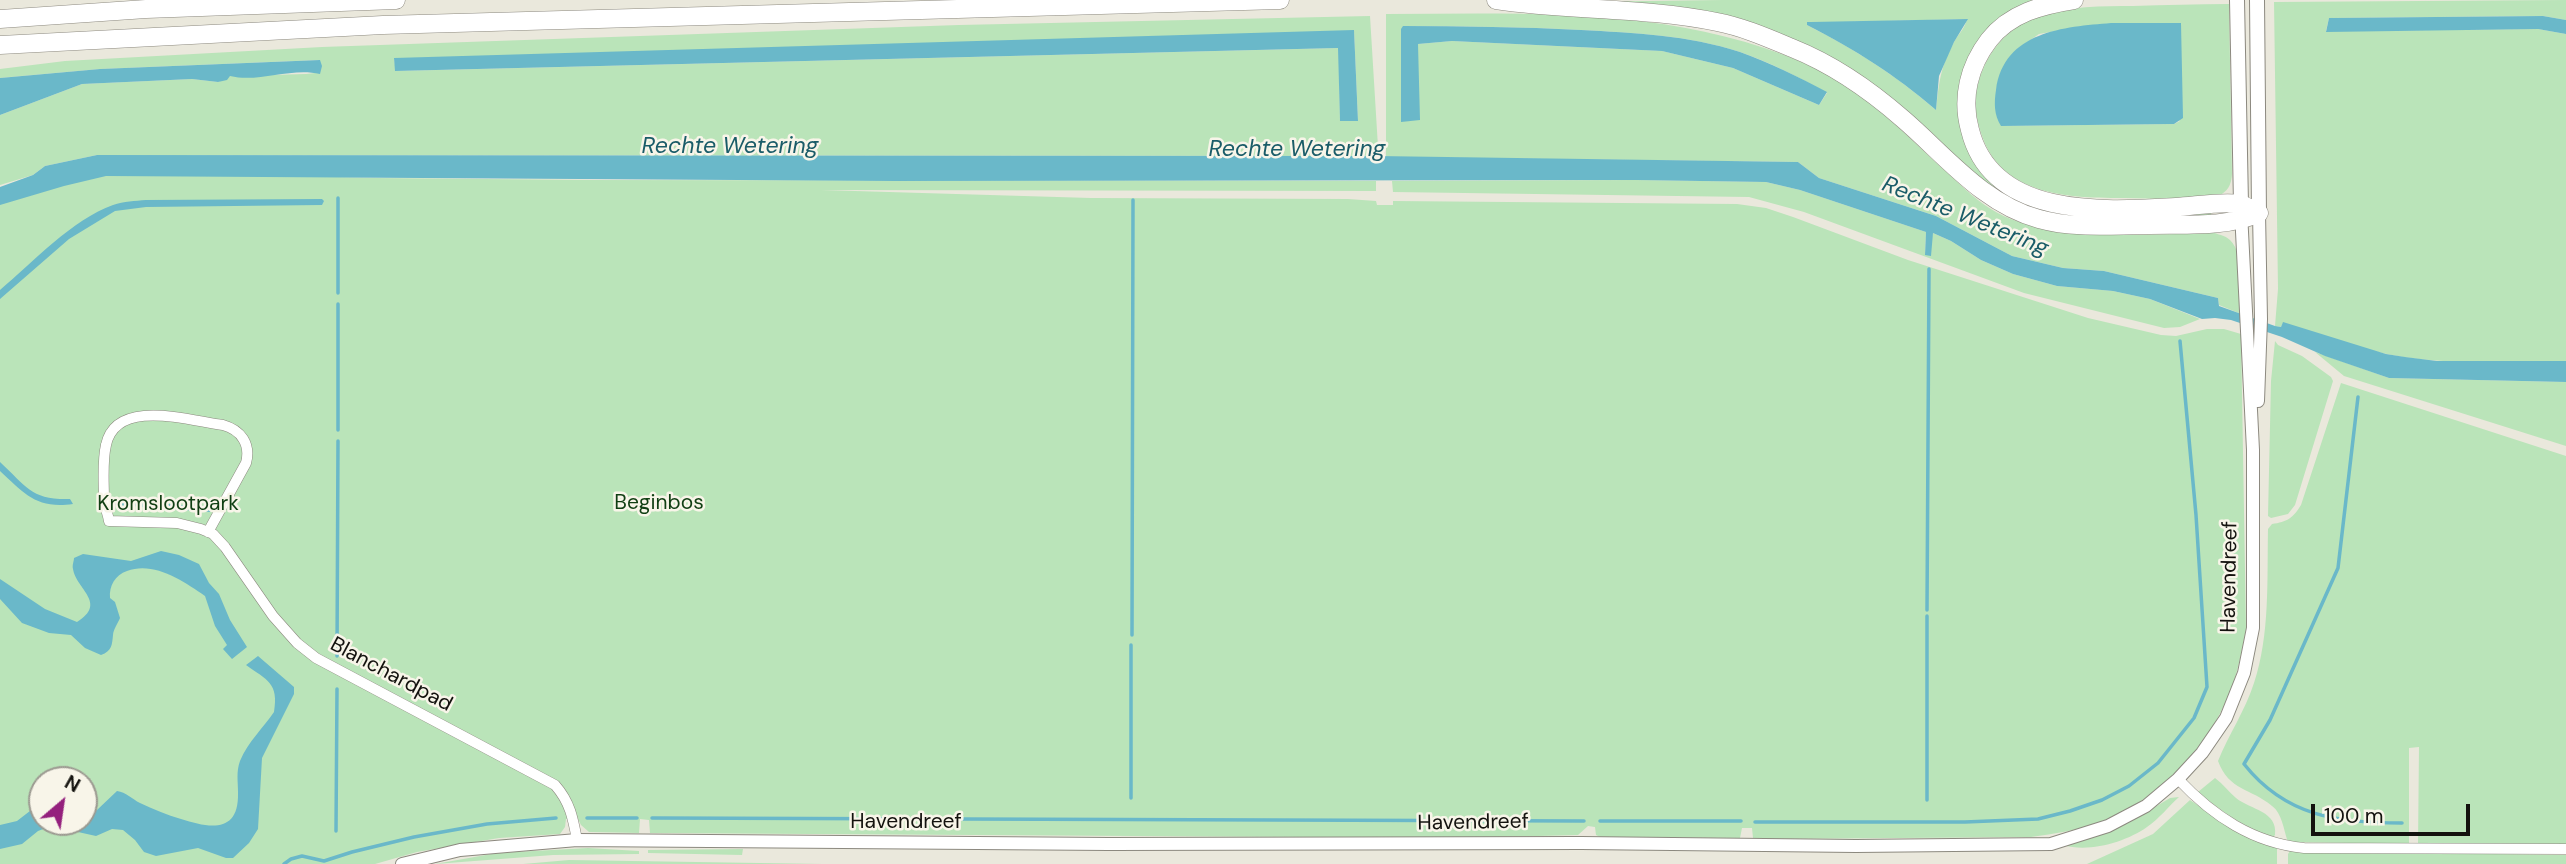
<!DOCTYPE html>
<html>
<head>
<meta charset="utf-8">
<style>
	body { margin:0 }
	#map { position:relative; width:2566px; height:864px; overflow:hidden; background:#eae8dc; font-family:"DM Sans",sans-serif }
	canvas { display:block }
	.north { position:absolute; left:28px; top:766px; width:70px; height:70px; box-sizing:border-box; background:#f8f5e9; border:2px solid #9c9a91; border-radius:50%; rotate:29deg; font-size:19px; font-weight:700; line-height:28px; text-align:center; color:#13120e }
	.north::after { content:''; display:block; margin:auto; width:24px; height:32px; background:#94207d; clip-path:polygon(50% 0,100% 100%,50% 72%,0 100%) }
	.scale { position:absolute; left:2311px; top:804px; width:159px; height:32px; box-sizing:border-box; border:4px solid #13120e; border-top:0; padding-left:9px; font-size:21px; line-height:24px; white-space:nowrap; color:#13120e; -webkit-text-stroke:5px #f8f5e9; paint-order:stroke }
</style>
</head>
<body>
<div id="map">
<canvas width="2566" height="864"></canvas>
<div class="north">N</div>
<div class="scale">100 m</div>
</div>
<script>
const c = document.querySelector('canvas').getContext('2d');
c.lineJoin = 'round';
function fill(path, color) { c.fillStyle = color; c.fill(path, 'evenodd'); }
function stroke(path, color, width, dash) { c.strokeStyle = color; c.lineWidth = width; c.lineCap = dash ? 'butt' : 'round'; c.setLineDash(dash || []); c.stroke(path); }
function drawText(font, color, halo, rows, align = 'center') {
  c.font = font + ' "DM Sans",sans-serif'; c.lineWidth = 5; c.setLineDash([]); c.textBaseline = 'middle'; c.strokeStyle = halo; c.fillStyle = color; for (const [text, x, y, turn = 0] of rows) {
    c.save(); c.translate(x, y); c.rotate((+turn || 0) * Math.PI / 180); c.textAlign = isNaN(turn) ? turn : align; if (halo) c.strokeText(text, 0, 0); c.fillText(text, 0, 0); c.restore();
  }
}
const green = new Path2D(`
	M1722,0H2047L1984,40L1969,140L2026,200L2211,212V216L2075,215L2049,211L2024,203L1995,191L1938,145L1769,35L1572,2ZM1967,19C1965,29 1957,35 1953,44C1940,68 1939,84 1936,110C1894,74 1856,50 1807,25V23Z
	M2566,0V20L2543,16L2329,18L2326,31L2538,29L2566,34V361C2512,361 2456,365 2403,357C2362,351 2322,335 2283,323L2281,327L2275,326L2278,289L2274,2Z
	M2229,4L2232,174C2231,189 2225,194 2211,199C2183,199 2154,199 2126,198C2072,198 2003,197 1982,136C1976,119 1973,101 1978,84C1986,53 2007,27 2039,16C2068,6 2103,6 2133,6C2165,5 2197,4 2229,4ZM2056,31L2180,121L2174,124L2001,126L2016,50L2039,34Z
	M1386,14C1528,14 1670,6 1804,63C1858,85 1900,129 1942,168C1958,182 1973,198 1991,209C2042,243 2153,234 2215,233C2220,235 2226,236 2230,240C2245,254 2241,294 2241,314L2219,305L2218,298L2104,271L2063,268L2012,256L1936,216L1819,178L1798,162L1386,157ZM1404,26C1463,26 1522,27 1581,30C1634,33 1688,35 1740,52C1771,63 1799,77 1827,93L1819,105L1733,68L1662,51L1452,41L1418,44L1401,121Z
	M1370,16L1378,147L1376,156L97,155L45,166L33,175L0,185V115L82,84L192,79L218,82L230,76L306,74L315,73L319,60L100,69L0,78V69L65,61L322,47L959,25ZM1354,31L1358,120L1340,121L1339,48L396,71L394,59Z
	M63,170L377,178L592,180L1376,181V191L821,190L1091,198L1348,199L1376,201L1377,205H1393V201L1737,204L1766,208L1793,217L1908,260L2088,318L2161,335L2176,336L2207,329H2224L2241,334L2246,629C2242,648 2239,668 2232,687C2210,746 2160,800 2100,822C2078,830 2054,834 2031,837L1764,839L1753,838L1752,828H1742L1740,838L1600,837L1596,835L1595,827L1588,826L1578,835L1458,838L650,833L649,820L640,819L639,833L589,832L581,825L578,819H566L565,827L560,834L499,838L417,852L375,864H0V197ZM42,780H84V822H42Z
	M1635,180L1766,182L1800,190L1926,232L1925,255L1933,233L1951,241L1981,260L2013,274L2057,286L2113,291L2150,299L2200,319L2180,327L2164,328L2024,293L1804,212L1749,197L1393,192L1392,181Z
	M2275,341L2278,345L2302,356L2331,377L2333,381L2295,505L2288,514L2271,518L2268,516L2271,381Z
	M2315,352L2389,378L2566,382V446L2344,376Z
	M2341,383L2566,456V847L2418,844L2419,747L2409,748V844L2288,842C2284,831 2282,813 2272,806C2251,788 2229,791 2218,761C2229,734 2245,711 2254,683C2270,635 2267,580 2268,529L2272,524C2287,522 2293,518 2301,505Z
	M2215,778C2223,784 2229,792 2236,798C2251,810 2278,811 2275,835L2273,837C2244,828 2221,811 2198,792Z
	M2179,797C2169,806 2159,819 2147,827C2126,842 2089,853 2063,845L2128,823L2170,798Z
	M2190,800L2243,835L2277,848V864H2087L2153,834Z
	M588,848L639,851V854L553,855L435,864L497,853Z
	M743,849L742,855L648,853V850Z
	M2290,851L2566,855V864H2288V854Z
	M569,860L823,864H523Z`);
const water = new Path2D(`
	M2543,16L2566,20V34L2538,29L2326,32L2329,18Z
	M1968,19L1954,42L1939,76L1936,110C1893,73 1857,51 1807,25V22H1811Z
	M2111,23H2181L2183,118L2174,124L2001,126C1994,115 1994,103 1996,90C2004,31 2064,27 2111,23Z
	M1403,26C1463,26 1521,27 1581,30C1634,33 1688,35 1740,52C1770,63 1799,77 1827,92L1819,105L1733,68L1662,51L1452,41L1418,44L1420,120L1401,122V29Z
	M1354,30L1358,121H1340L1338,48L395,71L394,58Z
	M320,60L322,66L320,74C291,67 259,83 230,76L227,80L218,82L192,79L82,84L0,115V78L100,69Z
	M97,155L1376,156L1798,162L1819,178L1936,216L2012,256L2063,268L2104,271L2218,298L2219,306L2275,326L2281,327L2283,322L2386,354L2405,357L2437,361H2566V382L2389,378L2325,356L2282,337L2231,320L2215,318L2202,319L2150,299L2113,291L2057,286L2013,274L1981,260L1951,241L1933,233L1931,256L1925,255L1926,232L1800,190L1766,182L1635,180L895,181L106,176L64,186L0,205V187L33,175L45,166Z
	M322,199L324,201L322,205L146,207L115,211L69,239L0,299V290C33,262 73,219 113,205C124,201 135,201 146,200Z
	M0,462C27,487 31,500 70,499L73,504C36,509 25,494 0,471Z
	M113,500L208,507L211,510L210,512L116,505L112,504Z
	M161,551L179,555L199,564L209,583L219,594L230,620L247,647L232,659L223,649L227,645L215,626L205,596C183,581 154,561 127,571C115,575 109,586 110,598L115,602L120,618C118,623 113,630 113,635C112,645 112,651 101,655L85,648L71,635L49,633L22,623L0,599V579L45,609L77,622C108,603 76,589 73,569C72,565 74,561 74,558L83,554L131,561Z
	M258,656L294,687V694L262,758L258,829L249,843L233,858H226L198,848L156,856L144,852L135,840L123,830L112,829L96,836L51,826L38,831L22,844L0,849V825L17,821L39,804H42V822H84V814L97,810L117,791C126,792 132,799 140,803C153,809 167,815 181,819C209,828 239,834 238,793C238,781 236,772 240,761C248,742 263,728 274,712C279,683 267,680 246,665Z`);
const stream = new Path2D(`
	M338,198V293
	M338,304V430
	M2358,397L2338,568L2270,720L2244,764C2286,817 2339,823 2402,823
	M1927,610L1929,269
	M1132,635L1133,200
	M337,656L338,441
	M1131,798V645
	M1927,800V616
	M587,818H637
	M652,818L1584,821
	M1600,821H1741
	M1755,822H1965L2038,819L2070,811L2102,800L2129,786L2158,763L2194,718L2207,687L2196,515L2180,341
	M336,831L337,689
	M284,864L291,859L302,856L324,861L352,852L414,837L487,824L556,818`);
const minor = new Path2D(`
	M208,532L246,463C251,444 241,430 223,425C190,421 116,397 106,445C102,462 104,483 104,500C105,508 108,514 109,521L177,523L201,529L213,534L225,547L273,616L297,643L316,658L555,785C570,802 573,818 577,840
	M2178,779C2213,816 2253,843 2304,848L2566,849`);
const tertiary = new Path2D(`
	M2258,401L2261,319L2259,213
	M402,864L460,850L577,840L1109,844L1581,843L1856,846L2051,844L2108,826L2146,806L2178,779L2202,753L2226,718L2244,673L2253,628V450L2241,212`);
const secondary = new Path2D(`
	M2237,0L2241,204
	M2257,0L2259,213`);
const motorway = new Path2D(`
	M1496,0C1569,11 1644,7 1717,22C1743,27 1768,38 1792,48C1832,64 1871,91 1903,119C1945,155 1983,204 2039,219C2075,229 2112,225 2149,225C2185,224 2226,228 2259,213
	M2074,0C2042,5 2010,13 1989,40C1969,66 1961,98 1970,130C1992,219 2104,211 2176,207C2195,206 2222,201 2240,204C2246,205 2253,211 2259,213
	M0,19L146,9L396,0
	M0,45L383,25L1280,0`);
const parkNames = [
	["Beginbos",659,503],
	["Kromslootpark",168,504]
];
const streetNames = [
	["Havendreef",2230,577,-89],
	["Blanchardpad",391,675,28],
	["Havendreef",906,822],
	["Havendreef",1473,823,-1]
];
const waterNames = [
	["Rechte Wetering",730,147],
	["Rechte Wetering",1297,150],
	["Rechte Wetering",1965,217,22]
];
fill(green, '#bae4b9');
fill(water, '#6ab8c9');
stroke(stream, '#6ab8c9', 3.5);
stroke(minor, '#8c897f', 11);
stroke(tertiary, '#8c897f', 14);
stroke(secondary, '#8c897f', 16);
stroke(motorway, '#8c897f', 19);
stroke(minor, '#fff', 10);
stroke(tertiary, '#fff', 12);
stroke(secondary, '#fff', 14);
stroke(motorway, '#fff', 18);
drawText('21px', '#103f13', '#f8f5e9', parkNames);
drawText('21px', '#13120e', '#f8f5e9', streetNames);
drawText('italic 23px', '#1a5c68', '#f8f5e9', waterNames);
</script>
</body>
</html>
